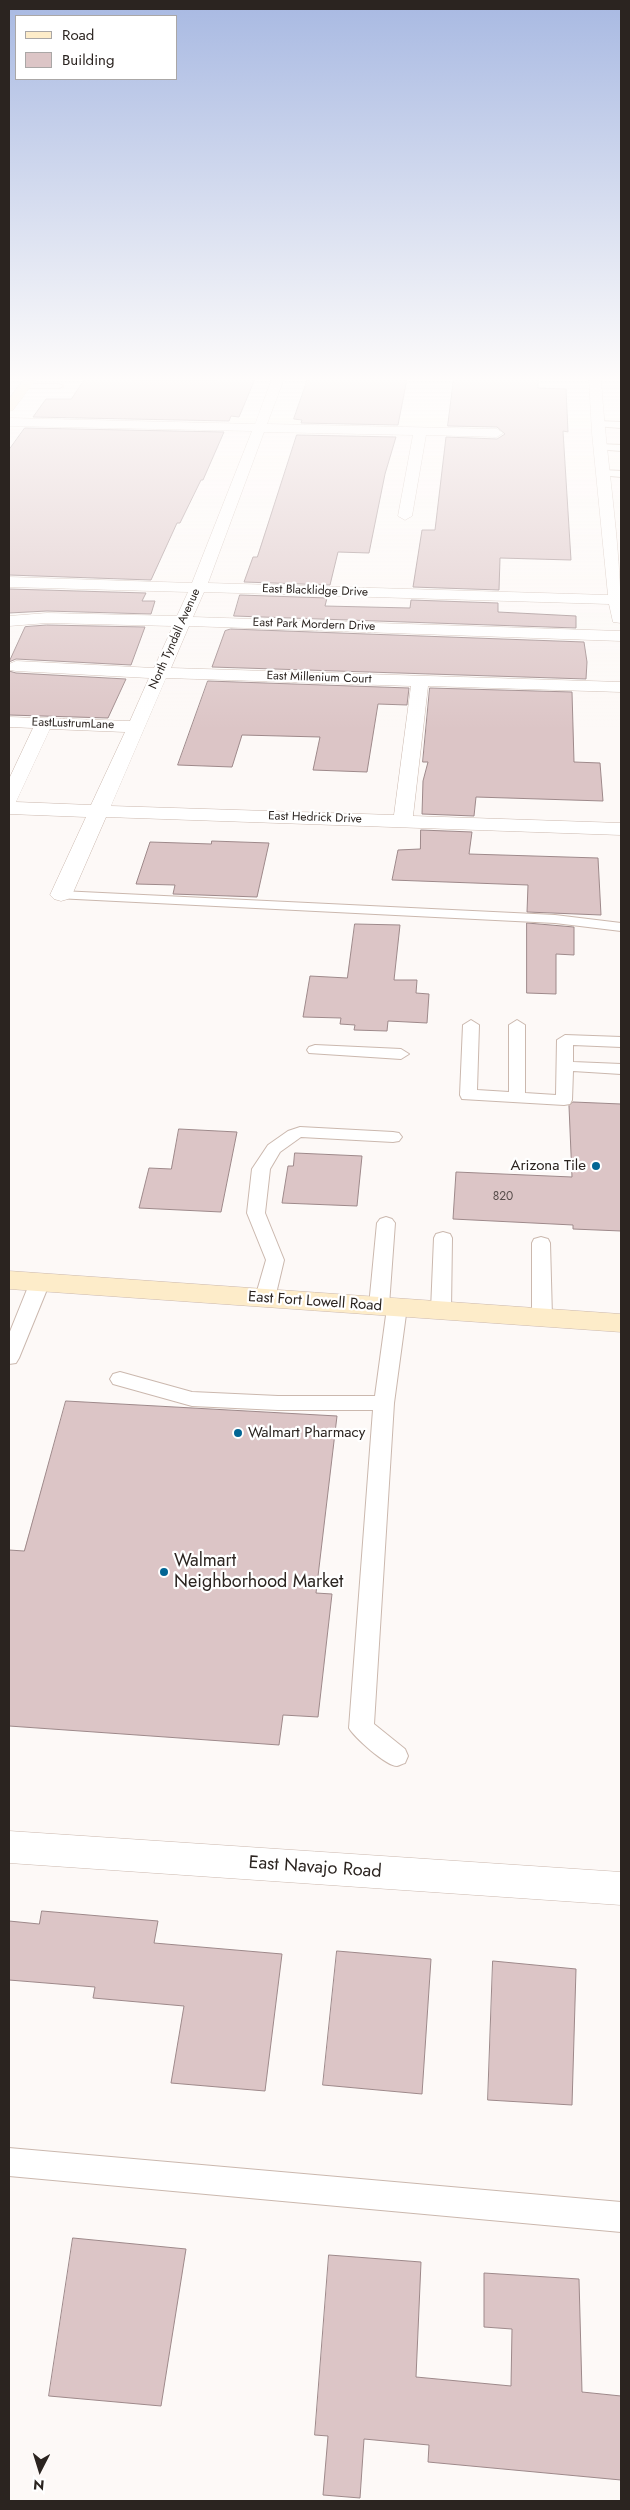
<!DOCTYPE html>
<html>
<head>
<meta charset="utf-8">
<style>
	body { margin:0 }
	#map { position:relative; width:630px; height:2510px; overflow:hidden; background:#fdf9f7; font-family:Jost,sans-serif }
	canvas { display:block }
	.frame { position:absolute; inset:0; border:10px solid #2b2420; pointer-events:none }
	.legend { position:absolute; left:15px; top:15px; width:162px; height:65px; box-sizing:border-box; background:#fff; border:1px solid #aaa7a6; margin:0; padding:6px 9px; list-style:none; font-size:15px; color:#2b2420 }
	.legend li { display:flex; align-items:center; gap:10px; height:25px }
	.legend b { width:25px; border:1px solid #aaa7a6 }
	.north { position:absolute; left:15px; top:2445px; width:50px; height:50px; -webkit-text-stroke:4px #fff; paint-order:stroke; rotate:185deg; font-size:14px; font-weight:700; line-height:20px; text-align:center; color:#2b2420 }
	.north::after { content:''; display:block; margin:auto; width:18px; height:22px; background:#2b2420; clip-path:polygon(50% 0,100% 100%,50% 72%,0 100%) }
</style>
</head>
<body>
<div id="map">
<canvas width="630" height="2510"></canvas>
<div class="frame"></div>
<ul class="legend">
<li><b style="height:6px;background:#fdecc9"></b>Road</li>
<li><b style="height:14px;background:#dcc5c6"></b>Building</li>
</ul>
<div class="north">N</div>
</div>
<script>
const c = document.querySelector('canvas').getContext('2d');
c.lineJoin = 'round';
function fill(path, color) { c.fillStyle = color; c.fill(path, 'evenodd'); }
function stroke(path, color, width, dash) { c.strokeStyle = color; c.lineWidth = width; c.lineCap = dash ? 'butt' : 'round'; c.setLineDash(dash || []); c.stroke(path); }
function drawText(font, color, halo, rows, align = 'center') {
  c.font = font + ' Jost,sans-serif'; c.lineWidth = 4.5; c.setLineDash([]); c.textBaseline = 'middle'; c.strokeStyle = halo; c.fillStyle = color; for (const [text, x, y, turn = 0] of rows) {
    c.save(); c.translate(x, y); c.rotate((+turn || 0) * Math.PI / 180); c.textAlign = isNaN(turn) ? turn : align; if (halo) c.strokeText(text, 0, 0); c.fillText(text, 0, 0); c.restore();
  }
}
const building = new Path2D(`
	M85,379L183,381L255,379L239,417L231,416L229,421L33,417L46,399H71Z
	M308,379H407L398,425L301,423L302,420L294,419Z
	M454,379H538V388L566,389L568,432L563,431L571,560L500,558L499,590L413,587L422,530H435L446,437L497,439L505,434L497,427L448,426Z
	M25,428L224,432L203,480H201L180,523H177L151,580L9,575V450Z
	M297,435L396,437L385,474L369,553L338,552L330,585L244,582L253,557H257Z
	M9,589L146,593L142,601H155L151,614L47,611L9,613Z
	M240,595L327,598L325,606L410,608L411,600L498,603V612L576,616V628L234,616Z
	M47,625L145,627L131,665L16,659L9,662L25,627Z
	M231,629L584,642L587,662L586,679L212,667L225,631Z
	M9,671L16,673L126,679L108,718L9,715Z
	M208,681L409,688L407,705L378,704L367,772L313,770L320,737L242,735L232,767L178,765Z
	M430,688L572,692L574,762L600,763L603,801L476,797L474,816L422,814L423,781L428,762H423Z
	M421,830L472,832L469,854L598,858L601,915L527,912L528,885L392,880L398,850L420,849Z
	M212,841L269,843L257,897L173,894L175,885L136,884L150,842L211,844Z
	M527,923L574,927V955L556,954V994L527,993Z
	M355,924L400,925L394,980H417L416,993L429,994L427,1023L388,1021L387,1031L354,1030L355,1025L340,1024L341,1018L303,1017L310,976L347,978Z
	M573,1102L621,1104V1231L573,1229V1225L453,1219L456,1172L572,1177L569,1106Z
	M179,1129L237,1132L221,1212L139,1208L149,1168L171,1169Z
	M295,1153L362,1156L357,1206L282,1203L288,1166H293Z
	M66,1401L337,1416L316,1593L332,1594L318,1717L283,1715L279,1745L9,1726V1550L24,1551Z
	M42,1911L158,1921L154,1943L282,1954L265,2091L171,2083L184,2006L93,1998L95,1987L9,1980V1921L39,1924Z
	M337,1951L431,1959L422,2094L323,2085Z
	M493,1961L576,1969L572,2105L488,2100Z
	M73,2238L186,2249L161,2406L49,2396Z
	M329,2255L421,2262L416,2377L511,2386L512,2329L484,2327V2273L579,2279L582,2392L621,2396V2480L428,2462L429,2445L364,2439L360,2498L323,2495L328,2436L315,2435Z`);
const lane = new Path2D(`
	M25,384H59L63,386L59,388H22L21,386Z
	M598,421L621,422V428L595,426L594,424Z
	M600,444L621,445V451L597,449L596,447Z
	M603,470L621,471V477L600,475L598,473Z
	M61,891L555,915L621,923V931L555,923L56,898L54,895Z
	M471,1020L479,1025L477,1090L509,1092V1025L517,1020L525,1025V1093L556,1095L557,1040L565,1035L621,1037V1047L573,1045V1062L621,1064V1074L573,1071L572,1100L570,1104L564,1105L462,1099L460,1095L463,1025Z
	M315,1045L401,1049L409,1054L401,1059L309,1053L307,1050L309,1047Z
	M300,1127L393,1132L399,1133L402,1137L399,1141L393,1142L301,1137L280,1152L270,1169L265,1213L284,1260L275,1298L272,1302H258L255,1298L266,1260L247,1213L252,1169L268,1145L288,1131Z
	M386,1217L392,1219L395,1223L389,1305L397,1301L404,1303L407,1307L394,1403L374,1724L405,1749L408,1756L405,1763C402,1764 400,1765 397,1766C386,1766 354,1737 349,1728L373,1410H278L192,1406L113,1384L110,1379L113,1374L120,1372L192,1392L278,1396H375L387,1308L379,1312L372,1310L369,1306L377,1223L380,1219Z
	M443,1232L450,1234L452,1238L451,1310L448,1314L441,1316L434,1314L431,1310L434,1238L436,1234Z
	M541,1237L548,1239L550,1243L552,1317L549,1321L542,1323L535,1321L532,1317V1243L534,1239Z
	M40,1276L47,1278L50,1282L19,1358L16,1363L9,1364V1334L30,1282L33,1278Z
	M9,2148L621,2202V2232L9,2176Z`);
const street = new Path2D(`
	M272,379H284L267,424L497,429L503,433L497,437L426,435L412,516L405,520L398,516L413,435L264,432L208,583L608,595L592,433L589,379H601C606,461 621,541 621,623L613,622L609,604L204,592L193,617L620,631L621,641L189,626L171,668L621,682V692L428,686L413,816L621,823V835L106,817L72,895L68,899L61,901L54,899L50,895L86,817L9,814V779L33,728L9,727V717L130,721L149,678L16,671L10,670L9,664L16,661L154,668L173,626L47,623L9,626V616L47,613L177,616L188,592L9,587V577L192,583L252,431L9,426V418L255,424ZM166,678L411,686L394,815L111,806ZM50,729L125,732L91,805L16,802Z
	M9,1831L621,1872V1905L9,1863Z`);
const secondary = new Path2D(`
	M24,379H36L13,410L9,411V399Z
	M9,1271L621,1314V1332L9,1289Z`);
const markers = [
	[596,1166,5,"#016594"],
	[238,1433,5,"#016594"],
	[164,1572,5,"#016594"]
];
const farStreetnames = [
	["East Blacklidge Drive",315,591,2],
	["East Park Mordern Drive",314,625,2],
	["North Tyndall Avenue",175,639,-66],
	["East Millenium Court",319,678,2],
	["EastLustrumLane",73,724,2],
	["East Hedrick Drive",315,818,2]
];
const numberNames = [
	["820",503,1197]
];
const poiNames = [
	["Arizona Tile",586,1166],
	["Walmart Pharmacy",248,1433,"left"]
];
const streetNames = [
	["East Fort Lowell Road",315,1302,4]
];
const nearPoinames = [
	["Walmart",174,1562],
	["Neighborhood Market",174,1583]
];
const nearStreetnames = [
	["East Navajo Road",315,1868,4]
];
fill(building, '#dcc5c6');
stroke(building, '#9e898a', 1);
stroke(lane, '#cbb8ae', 2);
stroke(street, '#cbb8ae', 1);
stroke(secondary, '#cbb8ae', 1);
fill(lane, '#fff');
fill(street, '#fff');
fill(secondary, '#fdecc9');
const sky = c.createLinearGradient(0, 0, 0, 730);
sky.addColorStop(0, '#a8b9e2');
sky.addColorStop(0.52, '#fefcfb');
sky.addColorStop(1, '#fefcfb00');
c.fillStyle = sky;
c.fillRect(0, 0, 630, 730);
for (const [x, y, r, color] of markers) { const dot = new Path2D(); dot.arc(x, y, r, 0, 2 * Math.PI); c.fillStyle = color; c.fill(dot); stroke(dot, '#fff', 2); }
drawText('12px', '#2b2420', '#fff', farStreetnames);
drawText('12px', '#574c4a', null, numberNames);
drawText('15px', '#2b2420', '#fff', poiNames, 'right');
drawText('15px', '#2b2420', '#fff', streetNames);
drawText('18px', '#2b2420', '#fff', nearPoinames, 'left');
drawText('18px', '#2b2420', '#fff', nearStreetnames);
</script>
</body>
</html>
